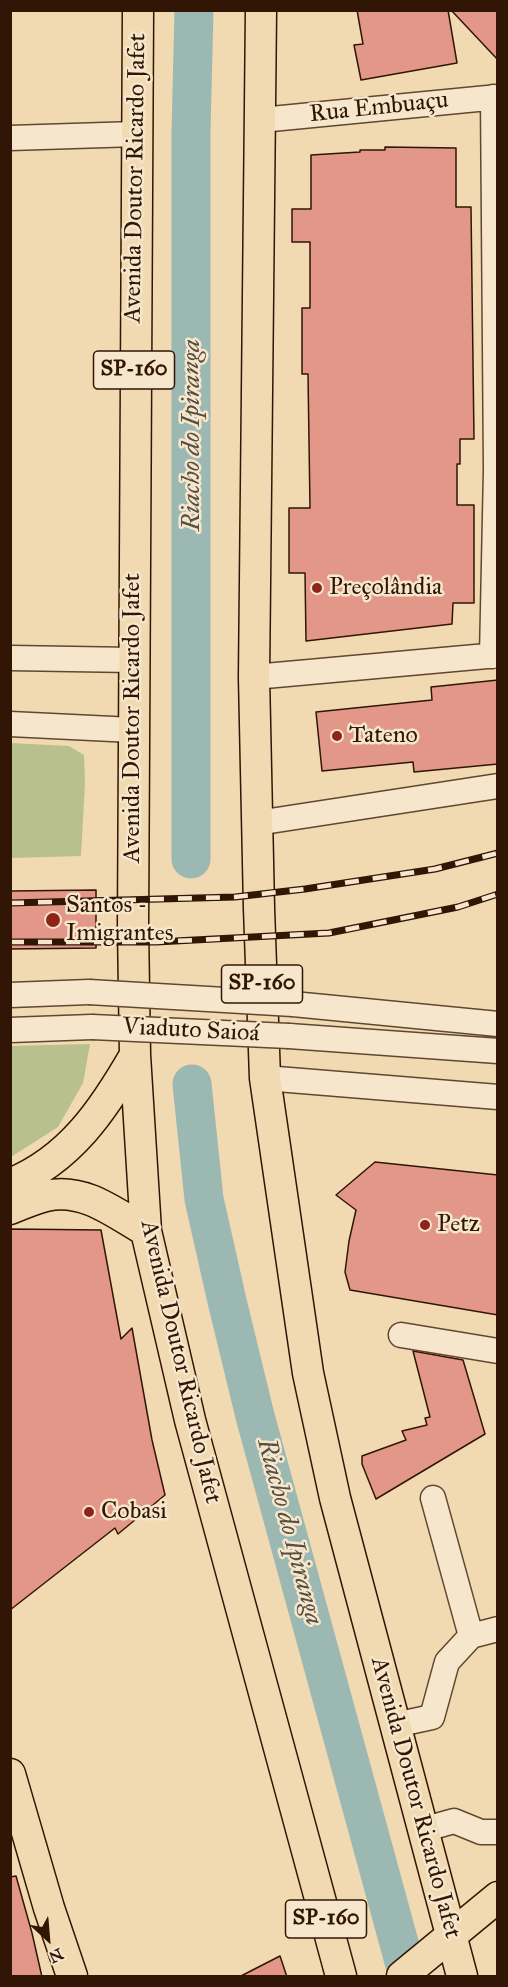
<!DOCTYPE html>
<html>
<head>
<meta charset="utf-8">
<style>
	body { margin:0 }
	#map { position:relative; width:508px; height:1987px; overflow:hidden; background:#f1d9b1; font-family:"IM FELL Great Primer",serif }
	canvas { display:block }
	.frame { position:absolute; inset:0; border:12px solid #311605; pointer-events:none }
	.north { position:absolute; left:18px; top:1909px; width:60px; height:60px; -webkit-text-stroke:4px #f6e6cc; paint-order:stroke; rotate:154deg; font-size:16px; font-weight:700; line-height:24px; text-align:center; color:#311605 }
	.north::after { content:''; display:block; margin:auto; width:21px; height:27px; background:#311605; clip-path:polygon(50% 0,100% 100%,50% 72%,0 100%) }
</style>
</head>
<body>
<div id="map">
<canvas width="508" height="1987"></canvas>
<div class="frame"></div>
<div class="north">N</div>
</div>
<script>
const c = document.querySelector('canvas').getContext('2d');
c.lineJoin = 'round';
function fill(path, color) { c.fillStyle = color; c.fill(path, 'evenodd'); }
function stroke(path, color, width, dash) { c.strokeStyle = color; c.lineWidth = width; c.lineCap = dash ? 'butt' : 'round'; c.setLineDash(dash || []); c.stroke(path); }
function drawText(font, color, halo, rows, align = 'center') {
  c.font = font + ' "IM FELL Great Primer",serif'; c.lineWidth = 5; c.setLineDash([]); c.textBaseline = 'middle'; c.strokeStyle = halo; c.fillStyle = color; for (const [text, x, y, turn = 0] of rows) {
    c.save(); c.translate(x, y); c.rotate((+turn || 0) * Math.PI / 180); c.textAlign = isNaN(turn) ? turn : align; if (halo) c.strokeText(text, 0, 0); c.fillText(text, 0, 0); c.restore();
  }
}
const green = new Path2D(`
	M11,743L69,746L84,755L85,783L81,856L11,858Z
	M90,1044L83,1083L58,1127L11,1157V1046Z`);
const river = new Path2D(`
	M191,859V132L194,10
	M192,1084L204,1199L227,1301L255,1416L408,1976`);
const building = new Path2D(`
	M357,10H448L457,63L361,80L354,45L363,44Z
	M451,10H498V60Z
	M385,147L456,148V207H471L474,439H460V464H457V505H474V603H453L452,624L306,641L305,573H289V508H310L308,374H302V308H310V242H292V209H311V155L360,152V150H385Z
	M498,680V764L414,772L413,762L322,771L316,712L432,700L431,687Z
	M96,890V948L10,949V891Z
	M375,1162L498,1175V1315L350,1290L345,1272L349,1241L356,1210L336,1195Z
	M10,1229L101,1230L121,1339L132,1328L152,1440L165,1495L118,1534L115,1528L10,1610Z
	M413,1351L463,1360L485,1434L376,1499L362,1464V1456L406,1440L402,1431L427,1425L425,1418L430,1417Z
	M16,1876L32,1933L42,1977H10V1877Z
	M280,1956L287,1977H239Z`);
const minor = new Path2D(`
	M261,120L498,97
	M10,138L136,134
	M492,656L496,470L493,97
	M10,658L133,660
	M254,677L498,655
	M10,724L133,730
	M257,823L498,786
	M10,995L89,992
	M293,1004L498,1024
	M10,1030L92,1027
	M289,1036L498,1051
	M265,1078L498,1097
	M401,1335L498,1351
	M433,1498L471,1636
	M395,1725L432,1717L447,1662L471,1636L498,1629
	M422,1830L454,1821L481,1832H498`);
const major = new Path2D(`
	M138,10L133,927L135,1055L146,1231L190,1420L341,1976
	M261,10L254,677L259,908L265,1078L308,1373L335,1498L462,1976
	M10,1184C70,1160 104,1109 135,1055
	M10,1209C22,1204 34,1199 46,1196C84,1187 116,1214 146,1231
	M10,1774L49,1908L72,1976
	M402,1976L498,1897`);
const rail = new Path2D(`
	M10,903L235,897L305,889L435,869L498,853
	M10,942H156L329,933L458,907L498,894`);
const minorBridge = new Path2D(`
	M89,992L293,1004
	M92,1027L289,1036`);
const markers = [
	[317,588,6,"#8f2418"],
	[337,736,6,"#8f2418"],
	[53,920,8,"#8f2418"],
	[425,1225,6,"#8f2418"],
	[89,1512,6,"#8f2418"]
];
const shields = [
	[134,370,81],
	[262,984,81],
	[326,1919,81]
];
const shieldNames = [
	["SP-160",134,370],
	["SP-160",262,984],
	["SP-160",326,1919]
];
const streetNames = [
	["Rua Embuaçu",379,108,-6],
	["Avenida Doutor Ricardo Jafet",136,178,-89],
	["Avenida Doutor Ricardo Jafet",133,718,-90],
	["Viaduto Saioá",191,1031,3],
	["Avenida Doutor Ricardo Jafet",180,1362,77],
	["Avenida Doutor Ricardo Jafet",415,1798,75]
];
const poiNames = [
	["Preçolândia",329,588],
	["Tateno",349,736],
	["Santos -",66,906],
	["Imigrantes",66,934],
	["Petz",437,1225],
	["Cobasi",101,1512]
];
const waterNames = [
	["Riacho do Ipiranga",193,435,-90],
	["Riacho do Ipiranga",289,1532,75]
];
fill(green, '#b8c08d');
stroke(river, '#9bb9b2', 39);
fill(building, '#e29788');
stroke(building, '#311605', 1.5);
stroke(minor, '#614730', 27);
stroke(major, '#311605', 33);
stroke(minor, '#f6e6cc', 24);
stroke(major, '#f1d9b1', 30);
stroke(rail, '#311605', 7);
stroke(rail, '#f6e6cc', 4.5, [14]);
stroke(minorBridge, '#614730', 27, []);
stroke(minorBridge, '#f6e6cc', 24);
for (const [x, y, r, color] of markers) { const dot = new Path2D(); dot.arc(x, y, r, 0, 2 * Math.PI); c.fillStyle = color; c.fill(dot); stroke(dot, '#f6e6cc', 2); }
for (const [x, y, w] of shields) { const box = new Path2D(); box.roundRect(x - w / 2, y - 19, w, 38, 4.5); c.fillStyle = '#f6e6cc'; c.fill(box); stroke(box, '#311605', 1.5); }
drawText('bold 22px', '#311605', null, shieldNames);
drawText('24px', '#311605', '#f6e6cc', streetNames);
drawText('24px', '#311605', '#f6e6cc', poiNames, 'left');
drawText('italic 26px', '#564f42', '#f6e6cc', waterNames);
</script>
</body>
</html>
